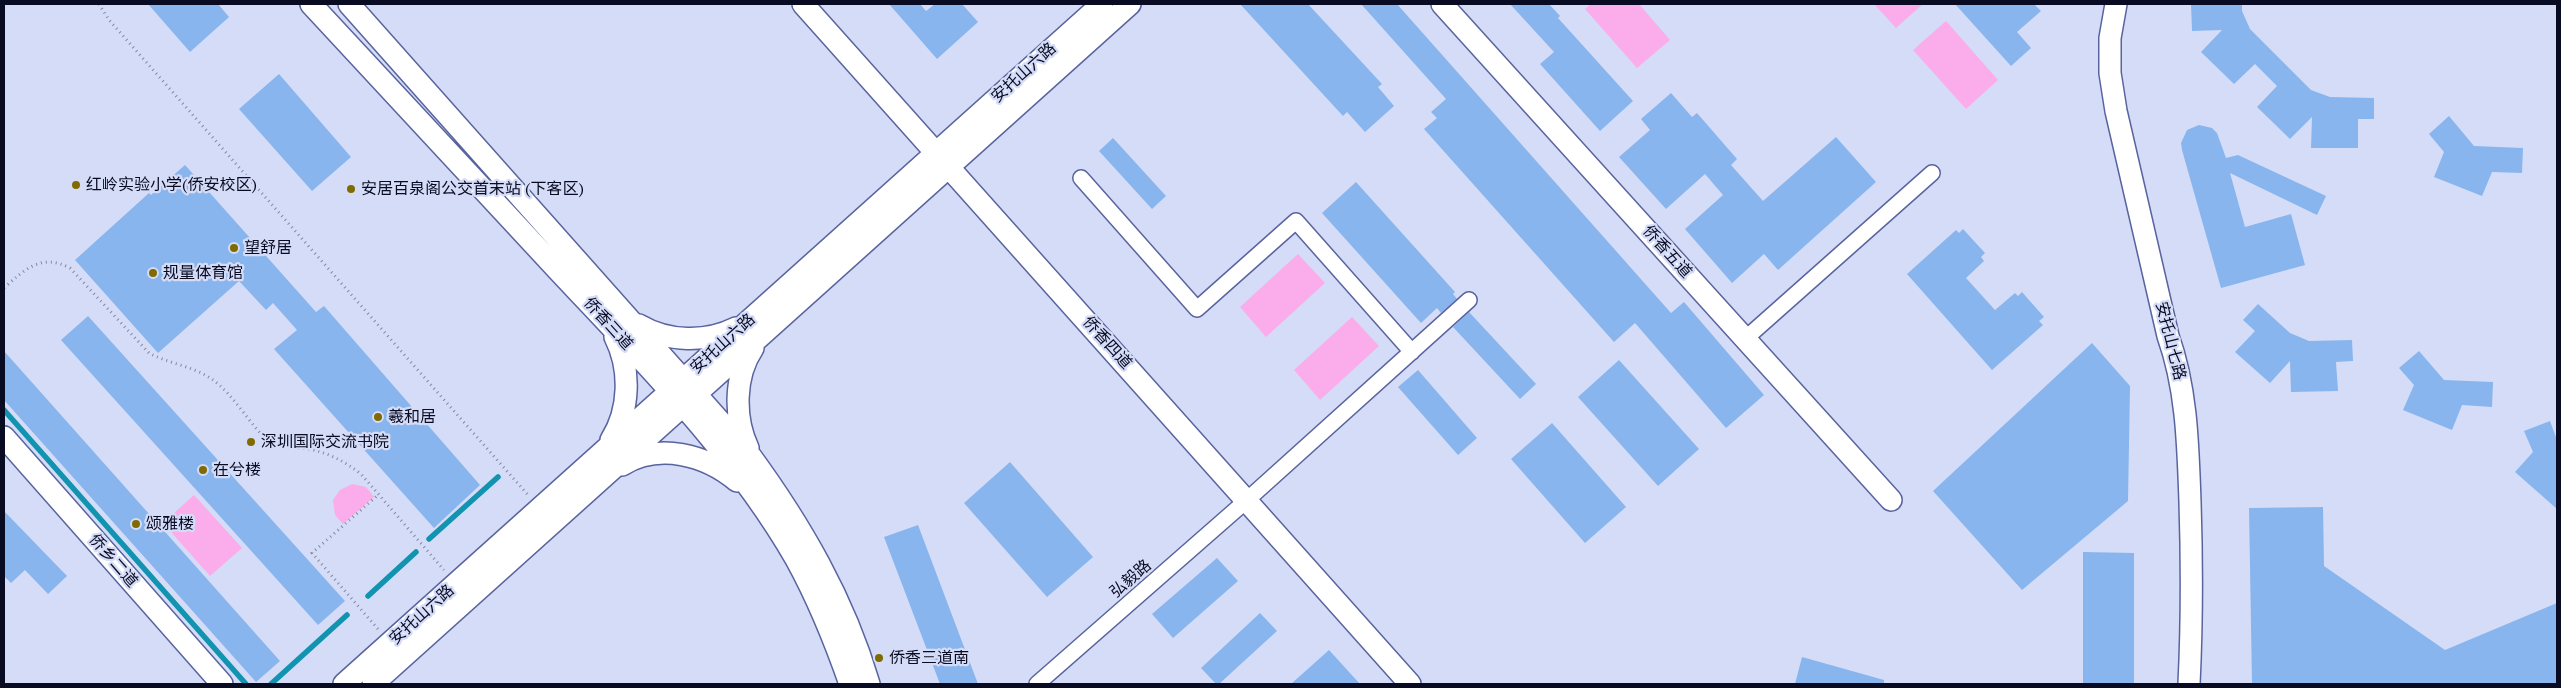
<!DOCTYPE html>
<html>
<head>
<meta charset="utf-8">
<style>
	body { margin:0 }
	#map { position:relative; width:2561px; height:688px; overflow:hidden; background:#d5dcf7; font-family:"PT Serif",serif }
	canvas { display:block }
	.frame { position:absolute; inset:0; border:5px solid #080b22; pointer-events:none }
</style>
</head>
<body>
<div id="map">
<canvas width="2561" height="688"></canvas>
<div class="frame"></div>
</div>
<script>
const c = document.querySelector('canvas').getContext('2d');
c.lineJoin = 'round';
function fill(path, color) { c.fillStyle = color; c.fill(path, 'evenodd'); }
function stroke(path, color, width, dash) { c.strokeStyle = color; c.lineWidth = width; c.lineCap = dash ? 'butt' : 'round'; c.setLineDash(dash || []); c.stroke(path); }
function drawText(font, color, halo, rows, align = 'center') {
  c.font = font + ' "PT Serif","Noto Sans SC",serif'; c.lineWidth = 4.5; c.setLineDash([]); c.textBaseline = 'middle'; c.strokeStyle = halo; c.fillStyle = color; for (const [text, x, y, turn = 0] of rows) {
    c.save(); c.translate(x, y); c.rotate((+turn || 0) * Math.PI / 180); c.textAlign = isNaN(turn) ? turn : align; if (halo) c.strokeText(text, 0, 0); c.fillText(text, 0, 0); c.restore();
  }
}
const green = new Path2D(`
	M1591,4H1639L1670,40L1637,68L1585,9Z
	M1874,4H1923L1896,28Z
	M1946,21L1998,80L1966,109L1913,50Z
	M1298,254L1325,283L1266,337L1240,307Z
	M1352,317L1379,346L1320,400L1294,370Z
	M352,484L366,487L374,497L343,524L335,515L333,500L340,490Z
	M194,495L242,548L210,576L163,523Z`);
const stream = new Path2D(`
	M4,410L246,684
	M429,539L498,477
	M368,596L416,552
	M271,684L347,615`);
const building = new Path2D(`
	M148,4H218L229,17L190,52Z
	M889,4H920L926,11L935,4H962L978,22L937,59Z
	M1240,4H1308L1382,84L1378,87L1394,106L1365,132L1347,112L1343,116Z
	M1361,4H1397L1671,313L1684,302L1764,395L1726,428L1635,323L1614,342L1424,129L1437,118L1431,112L1446,99Z
	M1510,4H1549L1560,16L1558,18L1633,101L1600,131L1540,64L1554,52Z
	M1955,4H2034L2041,11L2017,32L2031,48L2011,66Z
	M2191,4H2242V11L2250,29L2311,90L2330,97L2374,98V119H2358V148H2311L2312,117L2290,139L2257,107L2277,86L2255,64L2234,84L2201,52L2222,30L2192,31Z
	M279,74L351,157L312,191L239,109Z
	M1671,93L1692,117L1697,113L1737,159L1731,165L1763,201L1836,137L1876,182L1778,270L1764,254L1732,283L1685,229L1723,195L1705,174L1666,209L1619,157L1650,130L1641,119Z
	M2449,116L2474,146L2523,148L2522,173L2492,172L2482,196L2434,177L2444,152L2429,134Z
	M2199,125L2212,128L2217,133L2226,158L2238,155L2326,196L2317,215L2230,173L2245,227L2291,214L2305,265L2221,288L2182,150L2181,143L2187,130Z
	M1113,138L1166,196L1152,209L1099,151Z
	M185,165L316,312L324,306L480,485L434,528L274,349L297,330L273,303L266,310L239,281L158,353L75,260L149,193L151,195Z
	M1356,182L1455,292L1453,294L1457,299L1441,313L1437,308L1421,323L1322,213Z
	M1963,229L1985,253L1981,257L1984,261L1966,278L1995,310L2015,293L2018,296L2022,292L2044,317L2039,321L2043,325L1992,370L1907,274L1956,230L1959,233Z
	M2258,304L2290,333L2309,341L2352,340L2353,361L2336,362L2338,391L2291,392L2290,361L2270,383L2235,352L2255,331L2243,320Z
	M1469,312L1536,384L1520,399L1453,327Z
	M88,316L345,601L318,625L61,340Z
	M2092,343L2130,386L2128,501L2022,590L1933,491Z
	M4,351L280,661L256,682L4,400Z
	M2419,351L2444,380L2493,382L2492,407L2462,405L2452,430L2403,410L2414,385L2399,368Z
	M1619,360L1699,449L1658,486L1578,397Z
	M1418,370L1477,438L1458,455L1398,387Z
	M2550,421L2557,440V509L2515,472L2533,452L2524,431Z
	M1552,423L1626,507L1585,543L1511,459Z
	M1010,462L1093,557L1047,597L964,503Z
	M2323,507L2324,566L2445,650L2557,603V684H2252L2249,508Z
	M4,511L67,576L48,594L25,570L11,583L4,576Z
	M918,525L978,684H940L884,537Z
	M2083,552L2134,553V684H2083Z
	M1217,558L1238,581L1173,638L1152,614Z
	M1260,613L1277,631L1219,684H1216L1201,668Z
	M1329,650L1360,684H1291Z
	M1802,657L1884,680V684H1795Z`);
const path = new Path2D(`
	M99,4L109,20L528,495
	M4,288C25,269 42,253 70,268L149,353C169,364 194,366 213,380C235,396 249,424 270,443C283,448 295,447 308,449C329,453 344,461 361,474L444,570
	M378,629L312,553L378,495`);
const street = new Path2D(`
	M1081,178L1197,309L1296,221L1412,352
	M1745,339L1932,173
	M1037,684L1247,500L1469,300`);
const secondary = new Path2D(`
	M311,4C393,92 474,180 556,268C640,358 734,451 796,559C818,599 835,641 850,684
	M349,4L749,454C801,525 844,599 869,684
	M803,4L1410,684
	M1442,4L1891,500
	M2116,4L2110,38V73L2116,111L2168,336C2187,389 2188,446 2190,502C2192,563 2192,623 2189,684
	M639,325C668,342 706,343 736,328
	M4,437L222,684
	M611,440C630,410 631,369 615,337
	M748,448C734,418 734,376 753,348
	M622,465C659,442 706,455 737,481
	M344,684L1102,4
	M373,684L1130,4`);
const markers = [
	[76,185,5,"#806a03"],
	[351,189,5,"#806a03"],
	[234,248,5,"#806a03"],
	[153,273,5,"#806a03"],
	[378,417,5,"#806a03"],
	[251,442,5,"#806a03"],
	[203,470,5,"#806a03"],
	[136,524,5,"#806a03"],
	[879,658,5,"#806a03"]
];
const streetNames = [
	["安托山六路",1024,73,-42],
	["侨香五道",1667,252,48],
	["侨香三道",608,324,48],
	["安托山七路",2170,341,76],
	["侨香四道",1107,343,48],
	["安托山六路",723,344,-42],
	["侨乡二道",113,561,49],
	["弘毅路",1131,579,-41],
	["安托山六路",422,615,-42]
];
const poiNames = [
	["红岭实验小学(侨安校区)",86,185],
	["安居百泉阁公交首末站 (下客区)",361,189],
	["望舒居",244,248],
	["规量体育馆",163,273],
	["羲和居",388,417],
	["深圳国际交流书院",261,442],
	["在兮楼",213,470],
	["颂雅楼",146,524],
	["侨香三道南",889,658]
];
fill(green, '#fbaceb');
stroke(stream, '#1294b0', 5.5);
fill(building, '#88b5ed');
stroke(street, '#59649f', 18);
stroke(secondary, '#59649f', 24);
stroke(path, '#8388a1', 3, [1, 4]);
stroke(street, '#fff', 15);
stroke(secondary, '#fff', 21);
for (const [x, y, r, color] of markers) { const dot = new Path2D(); dot.arc(x, y, r, 0, 2 * Math.PI); c.fillStyle = color; c.fill(dot); stroke(dot, '#d5dcf7', 2); }
drawText('16px', '#080b22', '#d5dcf7', streetNames);
drawText('16px', '#080b22', '#d5dcf7', poiNames, 'left');
</script>
</body>
</html>
